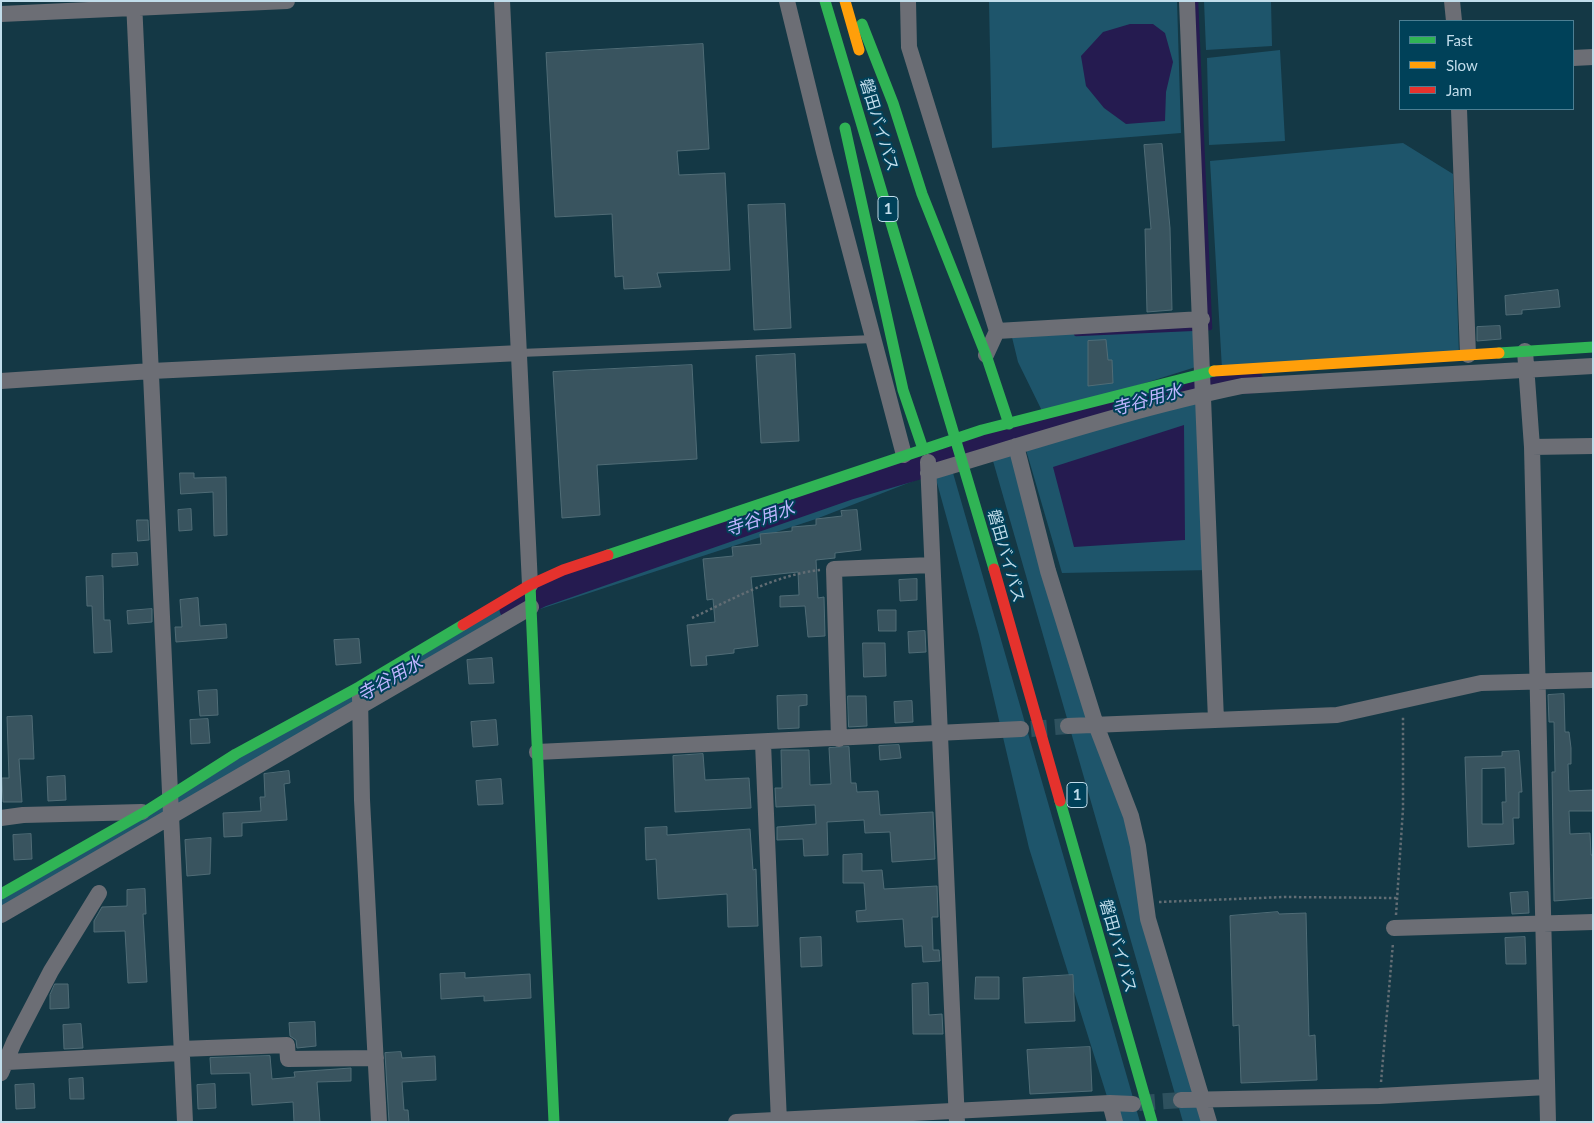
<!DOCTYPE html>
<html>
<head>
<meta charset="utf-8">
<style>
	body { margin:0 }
	#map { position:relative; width:1594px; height:1123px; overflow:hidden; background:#143845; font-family:Lato,sans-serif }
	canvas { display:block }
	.frame { position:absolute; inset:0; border:2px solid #c1ddeb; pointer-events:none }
	.legend { position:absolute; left:1399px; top:20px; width:175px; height:90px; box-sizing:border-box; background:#004159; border:1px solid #4d7f93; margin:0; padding:6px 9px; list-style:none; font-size:15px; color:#c1ddeb }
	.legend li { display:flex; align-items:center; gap:10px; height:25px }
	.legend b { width:25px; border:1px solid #4d7f93 }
</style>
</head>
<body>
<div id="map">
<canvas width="1594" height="1123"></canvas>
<div class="frame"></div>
<ul class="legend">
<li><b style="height:6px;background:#30b455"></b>Fast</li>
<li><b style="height:6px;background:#ff9f0a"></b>Slow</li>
<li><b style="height:6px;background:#e5322d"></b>Jam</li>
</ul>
</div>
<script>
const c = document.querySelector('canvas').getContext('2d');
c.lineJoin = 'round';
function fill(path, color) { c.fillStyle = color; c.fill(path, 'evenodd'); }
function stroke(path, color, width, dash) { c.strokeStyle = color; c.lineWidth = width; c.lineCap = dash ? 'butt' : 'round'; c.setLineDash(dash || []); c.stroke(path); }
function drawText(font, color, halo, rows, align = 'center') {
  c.font = font + ' Lato,"Noto Sans JP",sans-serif'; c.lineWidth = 4; c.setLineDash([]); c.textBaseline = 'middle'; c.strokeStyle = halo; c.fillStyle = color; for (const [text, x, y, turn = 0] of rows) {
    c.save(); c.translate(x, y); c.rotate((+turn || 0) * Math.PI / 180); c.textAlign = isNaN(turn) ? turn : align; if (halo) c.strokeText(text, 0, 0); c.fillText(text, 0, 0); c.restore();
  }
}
const green = new Path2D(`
	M989,1H1177L1181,133L992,148Z
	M1204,1H1271L1272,46L1206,50Z
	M1280,50L1285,141L1209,145L1207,58Z
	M1403,143L1453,174L1459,355L1222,369L1210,161Z
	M1202,319V365L1044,415L1018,362L1010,329Z
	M1203,401L1210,570L1062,573L1024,443Z
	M1016,446L1131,816L1201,1122H1183L991,454Z
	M904,455L916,480L816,519L531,612L1,915V894L530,585Z
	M951,466L1140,1122H1115L1029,848L979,635L934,472Z`);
const water = new Path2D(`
	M1130,24H1153L1165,33L1173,62L1166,92L1165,121L1126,124L1104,108L1086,86L1081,56L1103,32Z
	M1184,425L1185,540L1074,547L1053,467Z`);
const stream = new Path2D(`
	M1076,334L1210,328L1196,1`);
const river = new Path2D(`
	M512,609L540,595L850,487L1177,391L1215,383L1251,381`);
const building = new Path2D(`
	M703,44L709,149L677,151L679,175L725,173L730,270L657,273L661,287L624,289L623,276L615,277L612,214L555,217L546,53Z
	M1162,144L1170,228L1172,310L1147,312L1145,229H1151L1144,145Z
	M785,204L791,328L754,330L748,205Z
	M1558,290L1560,307L1522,310V314L1506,315L1505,296Z
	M1500,326L1501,339L1477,341V327Z
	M1106,340L1108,360H1112L1113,383L1088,386V341Z
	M795,354L799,441L761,443L756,356Z
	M692,365L697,459L597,465L600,515L562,518L553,372Z
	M180,473H194V478L226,477L227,535L214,536L213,492L181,494Z
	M191,509L192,530L179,531L178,510Z
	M857,510L861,550L835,553V558L816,560L818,598L824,597L825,636L808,637L805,606L780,607V596L799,595L798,572L751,577L758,646L734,649V653L706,656L707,665L691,666L687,625L715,622L713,599L707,600L703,559L733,556L732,547L761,544L760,534L792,531V527L816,525V519L842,516L841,511Z
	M137,520H148L149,540L138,541Z
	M137,553L138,565L112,567V554Z
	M103,576L104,620H110L112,652L94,653L92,606H87L86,577Z
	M917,579V600L900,601L899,580Z
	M198,598L200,626L226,624L227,638L176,642L175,627H182L180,600Z
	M152,609V622L128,624L127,611Z
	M878,610H896V631H879Z
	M925,631L926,652L909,653L908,632Z
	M359,639L361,663L336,665L334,640Z
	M863,643H885L886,676L864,677Z
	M492,658L494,683L469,684L467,660Z
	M217,690L218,715L200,716L198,691Z
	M1564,694L1565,732H1569L1571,748V764H1568L1569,791L1593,790V811H1569L1570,834L1590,833L1591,855H1593V898L1554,901L1552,772H1555L1554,722H1549L1548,695Z
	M807,695V705L799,706V728L778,729L777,696Z
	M848,696H866L867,726L849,727Z
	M912,701L913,722L895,723L894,702Z
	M32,716L34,759H19L22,802H3L2,778H9L7,717Z
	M208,719L210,743L191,744L190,720Z
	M496,720L498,745L473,747L471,722Z
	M899,745L901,758L880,760L879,746Z
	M849,747L851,783H856L857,792L878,791L880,815L933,812L935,859L892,862L890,832L865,833L864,820L827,822L828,855L804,856L803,839L777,840V827L816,824L815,805L776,807L775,788H782L781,750H809L810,785L831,784L829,748Z
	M1519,751L1522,792H1519V818H1513L1514,844L1468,847L1465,757L1502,756V752ZM1505,768L1506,802H1502L1503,824H1482V769Z
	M703,754L705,780L749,778L751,808L675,812L673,756Z
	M289,771L290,783L284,784L287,820L242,823V836L224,837L223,813L261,811L260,797H265L264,774Z
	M65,776L66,800L48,801L47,777Z
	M501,779L503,804L478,805L476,781Z
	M667,827V835L750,829L753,870L756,869L758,926L728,927L727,894L658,899L656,859L646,860L645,828Z
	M31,834L32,859L14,860L13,835Z
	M211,838L210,874L187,876L185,840Z
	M862,854V871L882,870L884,889L937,886L938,917H932L933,950H939L940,961L923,962L922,946L905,947L903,919L857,922L856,911L866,910L864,883H843V855Z
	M145,889L146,914H143L147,982L128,983L125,931L94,932V921L102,907L127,906V890Z
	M1528,892L1529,913L1512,914L1510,893Z
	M1278,912L1279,914L1306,913L1309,1036L1315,1035L1317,1080L1241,1083L1239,1025L1233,1026L1230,916Z
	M821,937L822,966L801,967L800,938Z
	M1525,937L1526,964H1506L1505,938Z
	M465,973V978L530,974L531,998L484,1001V996L441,999L440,974Z
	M1073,975L1075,1021L1025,1023L1023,978Z
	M976,977H999V999H975Z
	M928,983L929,1015L942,1014L943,1034H913L912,984Z
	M55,984H68L69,1008L50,1009V995Z
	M315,1022L316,1046L297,1048L296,1040L290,1036L289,1023Z
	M81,1024L83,1048L64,1049L63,1025Z
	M1090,1047L1092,1091L1030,1094L1027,1050Z
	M401,1052L402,1058L435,1056L436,1080L402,1082L404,1110H408L409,1122H389L385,1053Z
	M270,1056L272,1079L295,1077L294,1072L351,1068V1081L317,1082L320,1122H294L293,1102L252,1105L250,1073L211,1074L210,1058Z
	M83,1078L84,1099H70L69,1079Z
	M34,1084L35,1108L16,1109L15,1085Z
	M215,1084L216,1108L198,1109L197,1085Z`);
const streetTunnel = new Path2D(`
	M1031,729L1068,726
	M1139,1103L1181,1100`);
const path = new Path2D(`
	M692,618C733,599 775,575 820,570
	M1159,902L1284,897L1397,898
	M1396,915L1403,809V716
	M1381,1082L1393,943`);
const lane = new Path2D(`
	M520,353L874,339`);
const street = new Path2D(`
	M134,1L185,1122
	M502,1L530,585
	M787,1L824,152L904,455
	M908,1L909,47L997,331L986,355
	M1187,1L1216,720
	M1452,1L1454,21
	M1,14L287,1
	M1573,58L1593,57
	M1459,109L1468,355
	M997,331L1202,319
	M1525,351L1532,447L1548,1122
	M1,381L152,371L520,353
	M1016,446L1048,571L1096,725L1131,816L1138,846L1148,919L1209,1122
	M1532,447L1593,446
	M928,462L957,1122
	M928,473C1032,442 1136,408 1242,386L1593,366
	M360,697L362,800L379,1122
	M1068,726L1337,715L1481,683L1593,680
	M839,739L834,569L932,565
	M763,743L779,1122
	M537,752L1021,729
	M1,818L23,815L142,812
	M1,915L531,607
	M1394,928L1593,922
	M181,1049L287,1045L288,1059L376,1058
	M7,1062L181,1053
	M1,1073L14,1042L51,971L99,893
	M1181,1100L1379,1096L1547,1087
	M1110,1103L1115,1122
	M736,1122L1110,1103L1133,1104`);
const fast = new Path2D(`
	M825,1L994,569
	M862,24L893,103L922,194L986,355L1009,424
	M845,128L903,390L923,449
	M1499,353L1593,347
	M608,555L982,430L1214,371
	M530,585L554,1122
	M1060,801L1152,1122
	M1,894L145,812L236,754L359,687L463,625`);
const slow = new Path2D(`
	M845,1L859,50
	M1214,371L1499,353`);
const jam = new Path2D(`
	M994,569L1060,801
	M463,625L530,585L563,570L608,555`);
const shields = [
	[888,209,20],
	[1077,795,20]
];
const shieldNames = [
	["1",888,209],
	["1",1077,795]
];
const streetNames = [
	["磐田バイパス",879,125,73],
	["磐田バイパス",1006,556,74],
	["磐田バイパス",1118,946,74]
];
const waterNames = [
	["寺谷用水",1147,400,-16],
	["寺谷用水",760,519,-19],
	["寺谷用水",390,679,-30]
];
fill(green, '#1e556b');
fill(water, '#251b50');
stroke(stream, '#251b50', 4.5);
stroke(river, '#251b50', 25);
fill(building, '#39545f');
stroke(building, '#506c76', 1);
stroke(streetTunnel, '#2e515e', 16, [16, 8]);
stroke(path, '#626d74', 2.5, [2.5, 2.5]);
stroke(lane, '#6c6e75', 8);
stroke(street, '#6c6e75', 16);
stroke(fast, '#30b455', 11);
stroke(slow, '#ff9f0a', 11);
stroke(jam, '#e5322d', 11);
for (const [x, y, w] of shields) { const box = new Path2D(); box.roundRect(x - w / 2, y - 12.5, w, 25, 4); c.fillStyle = '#004159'; c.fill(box); stroke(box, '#c1ddeb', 1); }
drawText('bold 15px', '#c1ddeb', null, shieldNames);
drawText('16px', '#c1ddeb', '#004159', streetNames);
drawText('italic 18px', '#bfb5ff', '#004159', waterNames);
</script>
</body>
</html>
